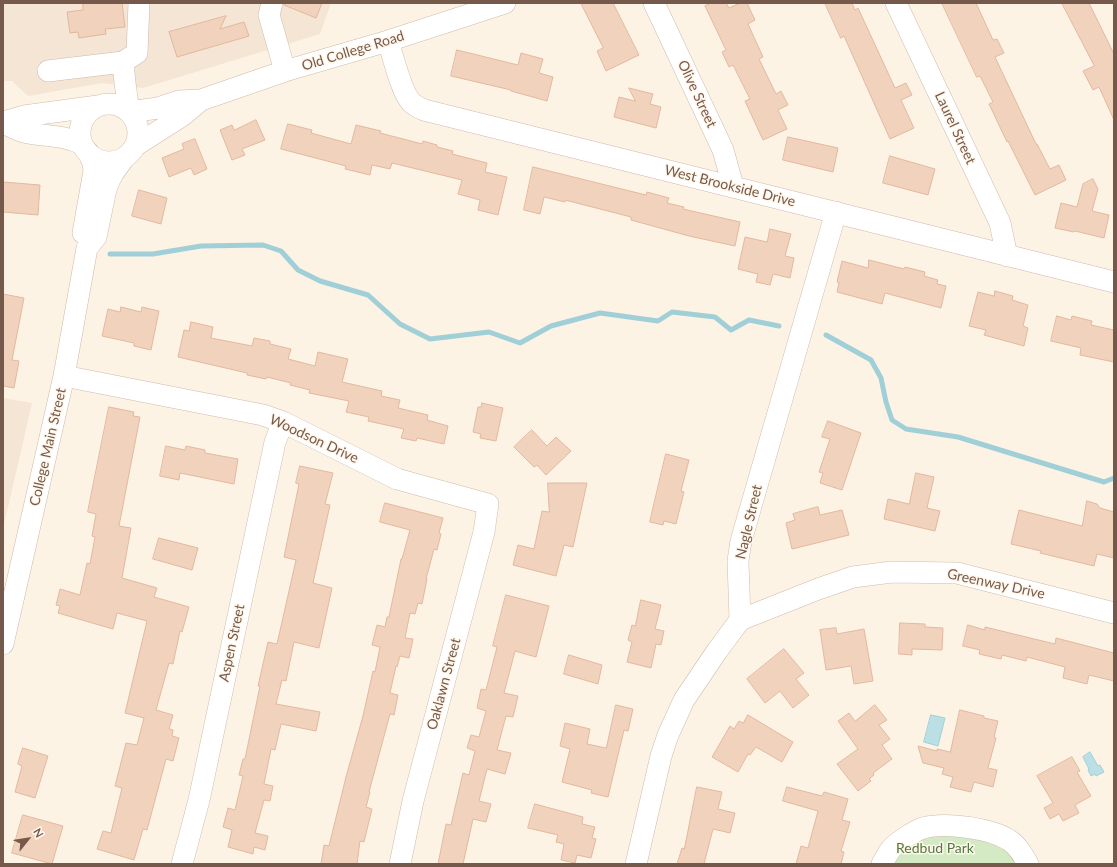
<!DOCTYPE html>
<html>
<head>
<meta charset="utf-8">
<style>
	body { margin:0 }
	#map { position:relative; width:1117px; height:867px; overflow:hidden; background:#fcf3e5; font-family:Lato,sans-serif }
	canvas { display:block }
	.frame { position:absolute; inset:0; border:4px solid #755a4b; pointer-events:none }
	.north { position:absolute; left:8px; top:819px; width:40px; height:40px; -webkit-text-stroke:3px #fff7ec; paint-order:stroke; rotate:60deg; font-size:11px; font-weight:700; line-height:16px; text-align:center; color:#755a4b }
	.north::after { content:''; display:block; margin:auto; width:14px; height:18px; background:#755a4b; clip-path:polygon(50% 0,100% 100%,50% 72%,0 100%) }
</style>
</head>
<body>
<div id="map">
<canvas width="1117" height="867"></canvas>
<div class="frame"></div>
<div class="north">N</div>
</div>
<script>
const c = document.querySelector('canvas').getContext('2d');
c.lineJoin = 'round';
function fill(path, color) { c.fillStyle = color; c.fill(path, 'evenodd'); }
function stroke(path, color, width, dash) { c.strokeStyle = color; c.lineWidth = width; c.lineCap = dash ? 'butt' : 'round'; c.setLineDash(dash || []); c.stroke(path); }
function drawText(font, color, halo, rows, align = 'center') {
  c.font = font + ' Lato,sans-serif'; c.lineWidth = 3; c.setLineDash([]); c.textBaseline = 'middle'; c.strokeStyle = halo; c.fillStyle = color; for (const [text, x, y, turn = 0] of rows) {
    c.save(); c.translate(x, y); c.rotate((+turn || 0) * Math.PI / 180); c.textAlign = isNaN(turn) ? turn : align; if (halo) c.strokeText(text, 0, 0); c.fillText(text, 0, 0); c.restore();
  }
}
const residential = new Path2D(`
	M3,3H331L320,34L143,88L102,83L28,96L12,81H3Z
	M3,398L32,403L3,529Z`);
const green = new Path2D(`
	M944,830L1007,847L1016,856L1014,864H887L911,835Z`);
const water = new Path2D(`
	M931,715L945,718L938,746L924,742Z
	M1090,752L1098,766L1100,765L1104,772L1096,776L1095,774L1091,776L1088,770L1089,769L1083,757Z`);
const stream = new Path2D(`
	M110,254H153L201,246L263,245L281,251L298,270L320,281L368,295L400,324L430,339L489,332L520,343L551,326L600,313L658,321L672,312L715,317L731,330L749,320L779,326
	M826,335L871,360L881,378L886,402L892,420L906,429L958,437L1104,482L1114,478`);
const building = new Path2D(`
	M83,3H122L125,27L105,29L106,34L79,38L78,32L70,33L67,12L83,10Z
	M284,3H322L316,18L284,5Z
	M581,3H613L639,55L606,71L597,51L603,48Z
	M712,3H726L729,8L740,3H747L755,20L748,24L763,57L759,59L776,94L781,91L788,105L778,110L787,129L763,140L745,101L750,99L733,65L729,67L722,52L726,50L705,6Z
	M825,3H852L855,10L858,8L895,88L906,83L912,95L901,100L914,128L890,139L844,36L841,38Z
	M942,3H976L993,40L997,39L1004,53L995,57L1036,144H1037L1050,169L1059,165L1066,180L1035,195L1008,141L1007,142L989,104L993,102L980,76L977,77Z
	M1062,3H1089L1114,54V120L1099,87L1093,90L1083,71L1094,66Z
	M226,16L220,29L244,22L249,36L177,57L169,32Z
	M457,50L518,65L521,53L543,59L539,73L553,77L547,101L511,91V90L451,76Z
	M629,88L653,94L650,104L661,107L656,128L614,117L619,97L635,101Z
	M256,120L265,140L242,149L245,155L232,160L220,130L232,125L234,130Z
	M288,124L312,130L311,133L351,144L356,125L381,131L380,133L411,141L422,144L423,141L437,145V147L453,151L452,154L487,163L485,172L507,177L498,215L478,210L480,200L458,194L462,180L392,163L390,169L372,165L370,175L345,169L346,166L281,149Z
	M788,137L838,148L833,172L783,160Z
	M195,139L207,169L194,175L191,168L169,177L162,158L184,149L182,144Z
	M890,156L935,169L928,195L883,183Z
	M533,167L646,195L647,192L669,198L667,203L684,207L683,209L740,222L735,246L689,236L631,220V217L565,200V202L544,197L540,214L524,210Z
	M1093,179L1098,189L1092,211L1109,215L1104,238L1075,231L1074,232L1055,228L1061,203L1077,207L1083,184Z
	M3,182L40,185L38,215L3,212Z
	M139,190L167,198L161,224L132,216Z
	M770,229L791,234L785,256L794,258L790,278L773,274L770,285L756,282L758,274L738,269L745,237L767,242Z
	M869,260L904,269L905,267L925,272L924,276L938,280L937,284L946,286L941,308L885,293L882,304L837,292L839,283L837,282L842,261L868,268Z
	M995,291L1013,296L1012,300L1028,305L1023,326L1028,328L1024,346L984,335L986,330L969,326L978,292L994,296Z
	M3,294L24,298L12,360L19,361L14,388L3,386Z
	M121,307L141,312L142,307L159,311L151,350L134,346V343L102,336L108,309L120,312Z
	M1057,316L1071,320L1072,316L1092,321L1091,325L1114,330V362L1080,355L1081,348L1051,341Z
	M191,322L213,327L211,338L252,346L254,338L270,341V344L291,349L288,359L315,366L318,352L348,359L342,382L382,391L381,396L400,400L398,408L428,415L427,420L448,426L444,444L417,438L416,441L401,438L404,429L368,421L369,417L346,412L349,401L309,393L310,390L290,385L291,383L267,377L266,379L247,375V373L178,357L184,330L189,331Z
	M482,403L503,408L496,441L480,438L481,434L473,432L478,407H481Z
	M109,407L134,412L133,416L140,417L119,526L131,528L122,578L157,588L154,597L189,607L182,632L180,631L173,664L169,663L156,710L173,715L169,729L173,730L172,736L179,738L173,761L166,759L147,830L143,829L134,860L97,849L103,831L111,833L122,788L115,786L126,743L137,745L144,718L125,713L147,621L117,613L113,629L58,613L60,606L56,605L60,589L80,595L87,563L90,564L95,537L92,536L96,514L88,512Z
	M828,421L861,433L842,490L820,483L823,473L819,472L830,439L822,437Z
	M532,430L547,446L556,437L571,451L546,475L537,465L534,467L514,447Z
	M166,446L185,450L186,446L205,450V453L238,459L234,484L180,473L179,480L160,476Z
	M666,454L689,460L681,491L684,492L676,524L664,521L663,525L650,522Z
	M300,466L333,473L325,504L330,505L313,583L332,588L319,648L294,642L286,681L282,680L276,704L320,712L316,731L281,724L275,750L271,749L264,784L273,786L270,801L264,800L255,833L268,836L265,850L254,847L253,854L228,847L232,830L223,827L228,808L235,810L243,776L239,775L243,759H245L260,686H258L268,642L277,644L296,560L284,557L299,484L296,483Z
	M916,473L934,477L927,508L940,511L935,531L884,519L888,499L909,504Z
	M548,483H587L573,547L564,545L556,576L513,565L518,545L534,549L542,511L549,512Z
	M1087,501L1097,504L1100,508L1114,512V558L1097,554L1094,566L1040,553L1041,551L1011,544L1019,510L1082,526Z
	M385,503L443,518L439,533L441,534L437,550L434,549L426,579H427L422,604L418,603L415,614L410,613L405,638L413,639L409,658L400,656L397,667L396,666L390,693L398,695L394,715L390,714L369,792H370L366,807L372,809L364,842L360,841L357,864H321L324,845L329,846L346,777L363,716L373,671L375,672L380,647L372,645L377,625L385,627L387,617H389L401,559H402L410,530L380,522Z
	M818,507L820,515L842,510L849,535L792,549L786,523L795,520L793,514Z
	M159,538L198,548L192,570L153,559Z
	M506,595L549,606L536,657L515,651L504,693L518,696L513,717L506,716L497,750L511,753L505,774L487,769L479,801L491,804L486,822L473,819L463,864H438L446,824L451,825L463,773L469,775L475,751L467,748L471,735L479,737L486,711L477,708L481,689L486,690L497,647L493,646Z
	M641,600L661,605L655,629L664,631L661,645L656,644L651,668L627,662L632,642L628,640L632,625L635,626Z
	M900,623L925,624V627L943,628L942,650L912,649V655L899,654Z
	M968,625L985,630V627L1055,644L1056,638L1114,653V681L1089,675L1087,684L1063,678L1065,667L1027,657L1026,661L1002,655L1001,659L979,654L980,650L963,646Z
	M836,628L837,634L864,629L873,681L854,684L851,666L826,670L820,630Z
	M784,649L804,673L796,679L809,695L793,708L780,691L765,703L747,679Z
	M569,655L602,665L598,684L564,674Z
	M616,705L633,709L628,731L624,730L608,797L591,793L592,790L562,782L570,749L560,746L565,723L590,729L587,744L606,748Z
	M875,705L887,720L879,725L890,739L882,745L892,759L873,773L874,775L869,779L871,781L858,791L837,764L858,749L838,721L849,713L855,721Z
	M960,710L984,716V718L998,721L994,737L996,738L988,768L997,770L993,787L974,782L971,792L950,787L953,777L942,774L944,768L923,763L918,746L937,751V749L950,752Z
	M748,715L793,742L782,762L756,747L750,755L748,754L738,772L712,757L730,726L734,729L739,721L743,723Z
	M23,748L48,756L35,798L15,792L22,766L18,764Z
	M1072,757L1080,771L1077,772L1091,796L1075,805L1079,813L1063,821L1059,814L1050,819L1044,808L1053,803L1037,776Z
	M697,787L722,792L718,809L735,813L730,833L713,829L704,864H677L682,848L684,849Z
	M787,787L822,796L824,792L848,799L842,820L850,822L841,851L844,852L841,864H796L801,846L808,848L818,811L783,801Z
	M535,804L583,817L582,824L595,827L592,838L596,839L591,858L577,855L575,863L561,860L564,844L556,842L558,835L528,828Z
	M23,815L63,826L52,864L12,853Z`);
const minor = new Path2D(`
	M272,3L269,15L285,71
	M654,3L723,150L733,186
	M896,3L1000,223L1007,256
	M388,41C393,56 401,91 411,102C415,106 419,108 424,110L1114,282
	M123,62L125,83L129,112
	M48,71L123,62L137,53L139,3
	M80 133a29 29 0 1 1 58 0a29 29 0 1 1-58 0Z
	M130,112L158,108L179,101L201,100L285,71L388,41L505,3
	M3,122L24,116L98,106
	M3,123C10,126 17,130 24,132C45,137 61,134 82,144
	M135,146L182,116L201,100
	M83,233L94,171L93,163L88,152
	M64,376L263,415L283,422L397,479L488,504L484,532L413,801L400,864
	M740,620L818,589L853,577L892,572L957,573L1114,613
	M3,644L64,376L87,248L96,237L106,189L110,179L114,172L124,158
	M182,864L199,800L275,442L283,422
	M636,864L661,756L668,735L684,700L717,651L740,620L738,561L741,541L836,212
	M882,864C885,859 888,852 892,848C898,842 914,831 923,828C945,822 990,828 1009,840C1018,846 1023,855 1028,864`);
const streetNames = [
	["Old College Road",353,51,-17],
	["Olive Street",697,94,65],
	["Laurel Street",955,128,65],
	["West Brookside Drive",730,186,14],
	["Woodson Drive",314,439,25],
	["College Main Street",48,447,-77],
	["Nagle Street",749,522,-77],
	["Greenway Drive",996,584,12],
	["Aspen Street",232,643,-78],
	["Oaklawn Street",444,684,-75]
];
const parkNames = [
	["Redbud Park",935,848]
];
fill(residential, '#f4e5d4');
fill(green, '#d3eac4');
fill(water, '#badfe5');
stroke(water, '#a0cfd7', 1);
stroke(stream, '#a0cfd7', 5);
fill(building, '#f1d2bd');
stroke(building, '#e3b89e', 1);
stroke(minor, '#cebbac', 22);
stroke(minor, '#fff', 21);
drawText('14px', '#755a4b', '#fff7ec', streetNames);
drawText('14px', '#537a42', '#fff7ec', parkNames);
</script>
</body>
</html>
